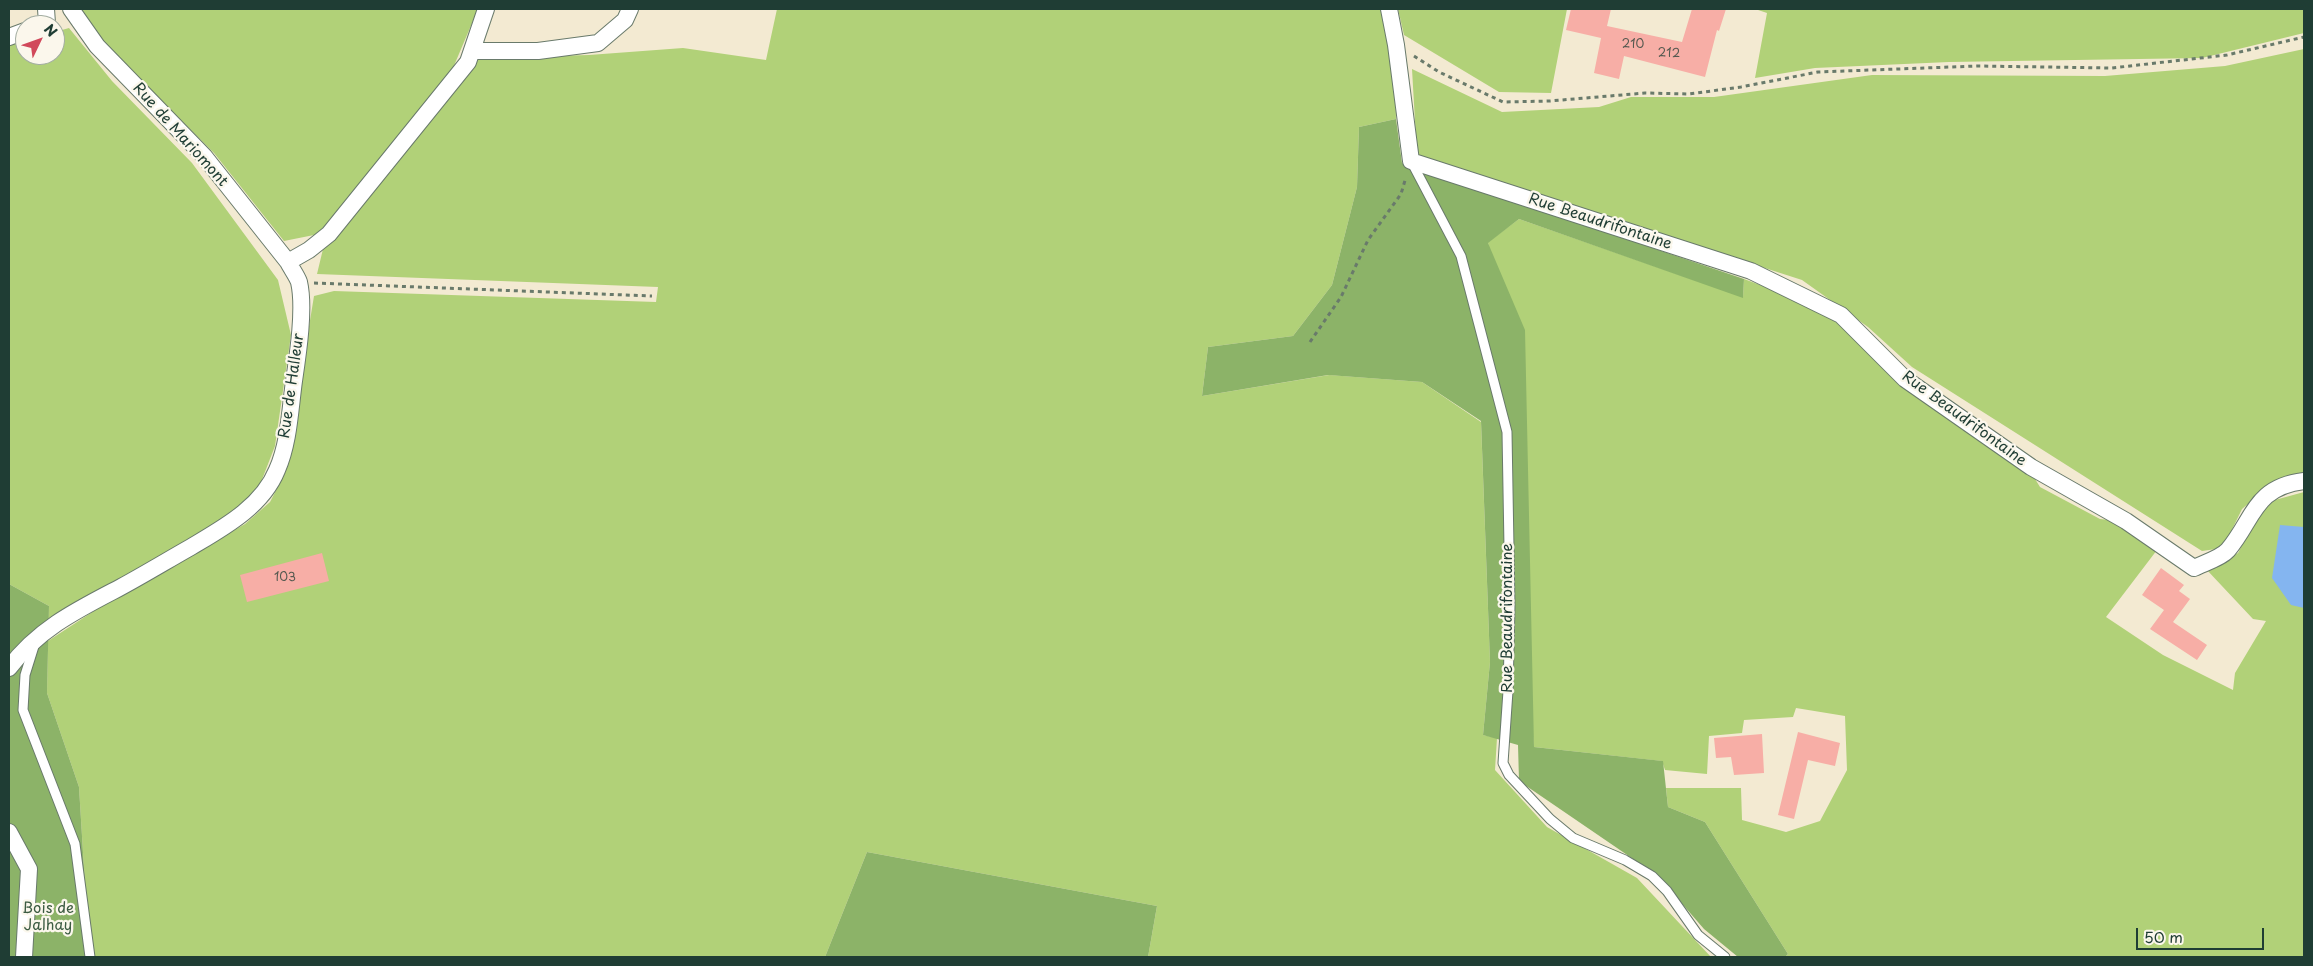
<!DOCTYPE html>
<html>
<head>
<meta charset="utf-8">
<style>
	body { margin:0 }
	#map { position:relative; width:2313px; height:966px; overflow:hidden; background:#f3ead2; font-family:"Playpen Sans",sans-serif }
	canvas { display:block }
	.frame { position:absolute; inset:0; border:10px solid #1f3d34; pointer-events:none }
	.north { position:absolute; left:15px; top:15px; width:50px; height:50px; box-sizing:border-box; background:#fbf7ec; border:1px solid #a3ada2; border-radius:50%; rotate:48deg; font-size:14px; font-weight:700; line-height:20px; text-align:center; color:#1f3d34 }
	.north::after { content:''; display:block; margin:auto; width:18px; height:22px; background:#d1495b; clip-path:polygon(50% 0,100% 100%,50% 72%,0 100%) }
	.scale { position:absolute; left:2136px; top:928px; width:128px; height:22px; box-sizing:border-box; border:2px solid #1f3d34; border-top:0; padding-left:6px; font-size:15px; line-height:18px; white-space:nowrap; color:#1f3d34; -webkit-text-stroke:4px #fbf7ec; paint-order:stroke }
</style>
</head>
<body>
<div id="map">
<canvas width="2313" height="966"></canvas>
<div class="frame"></div>
<div class="north">N</div>
<div class="scale">50 m</div>
</div>
<script>
const c = document.querySelector('canvas').getContext('2d');
c.lineJoin = 'round';
function fill(path, color) { c.fillStyle = color; c.fill(path, 'evenodd'); }
function stroke(path, color, width, dash) { c.strokeStyle = color; c.lineWidth = width; c.lineCap = dash ? 'butt' : 'round'; c.setLineDash(dash || []); c.stroke(path); }
function drawText(font, color, halo, rows, align = 'center') {
  c.font = font + ' "Playpen Sans",sans-serif'; c.lineWidth = 4.5; c.setLineDash([]); c.textBaseline = 'middle'; c.strokeStyle = halo; c.fillStyle = color; for (const [text, x, y, turn = 0] of rows) {
    c.save(); c.translate(x, y); c.rotate((+turn || 0) * Math.PI / 180); c.textAlign = isNaN(turn) ? turn : align; if (halo) c.strokeText(text, 0, 0); c.fillText(text, 0, 0); c.restore();
  }
}
const green = new Path2D(`
	M81,9H478L453,68L319,234L284,241L214,153L100,40Z
	M777,9H1383L1395,73L1396,119L1359,127L1357,187L1332,285L1293,336L1208,347L1202,396L1329,375L1422,382L1481,422L1490,662L1483,735L1497,738L1495,770L1547,827L1637,878L1711,957H1148L1157,906L867,852L825,957H95L88,934L79,787L47,693L48,641L100,607L245,524L270,502L285,473L314,296L334,291L656,302L658,287L317,274L323,249L479,58L589,55L683,48L766,60Z
	M1398,9H1567L1551,93L1499,92L1404,35Z
	M1755,9H2304V33L2202,58L1949,62L1815,68L1755,78L1767,13Z
	M69,28L112,81L192,163L278,280L291,335L275,446L256,495L224,523L48,625L49,606L9,584V44L25,40V55H55V32Z
	M2304,49V479L2271,484L2242,509L2223,548L2202,551L1912,367L1868,327L1802,280L1417,156L1412,69L1502,112L1599,107L1631,97H1714L1872,75L2105,76L2225,66Z
	M1519,219L1743,297L1744,279L1803,301L1847,329L2032,474L2040,487L2100,519L2109,520L2157,550L2106,617L2163,655L2233,690L2235,673L2266,621L2253,619L2206,569L2238,553L2264,503L2304,492V957H1785L1788,954L1705,822L1668,807L1666,788H1741L1742,820L1786,832L1820,821L1847,770L1845,716L1796,708L1793,717L1744,720L1742,733L1709,736L1707,774L1665,770L1662,761L1534,747L1488,242Z`);
const forest = new Path2D(`
	M1396,119L1402,163L1744,279L1743,298L1519,219L1488,243L1525,330L1534,747L1663,761L1668,807L1705,822L1788,954L1785,957H1738L1704,929L1658,876L1519,781L1518,745L1483,735L1490,662L1481,421L1422,382L1328,375L1202,396L1208,347L1293,336L1332,285L1357,187L1359,127Z
	M9,584L49,606L47,693L79,787L88,934L95,957H9Z
	M867,852L1157,906L1148,957H825Z`);
const water = new Path2D(`
	M2280,525L2304,527V608L2291,605L2272,578Z`);
const building = new Path2D(`
	M1571,9H1611L1607,26L1682,42L1692,9H1726L1719,31L1717,30L1705,77L1624,56L1619,79L1594,73L1601,38L1566,30Z
	M322,553L329,581L247,602L240,575Z
	M2161,568L2184,585L2179,591L2190,599L2173,622L2207,645L2197,660L2150,629L2164,610L2142,595Z
	M1798,732L1840,743L1835,766L1808,760L1794,819L1778,815Z
	M1762,734L1764,773L1734,775L1731,757L1716,758L1714,738Z`);
const path = new Path2D(`
	M1414,56L1439,72L1503,102L1550,101L1645,93L1689,94L1741,87L1818,72L1978,66L2112,68L2227,55L2304,37
	M314,283L652,296
	M1310,342L1341,297L1368,240L1401,194L1406,177`);
const service = new Path2D(`
	M1411,161L1461,256L1507,432L1510,606L1508,691L1503,763L1509,775L1550,819L1573,838L1625,860L1652,876L1667,891L1698,935L1725,957
	M35,643L25,675L23,710L75,844L90,957`);
const minor = new Path2D(`
	M1389,9L1396,45L1411,161L1751,271L1841,315L1905,379L2031,467L2126,521L2194,568C2204,563 2221,558 2228,550C2254,519 2254,487 2304,481
	M42,25L47,23L46,9
	M9,37L25,31
	M472,51H538L598,43L625,20L630,9
	M288,262L309,250L329,234L468,62L486,9
	M9,668C39,628 79,609 121,587C145,574 168,560 191,547C223,528 262,507 277,470C289,443 290,410 294,381C298,354 305,308 299,282C297,276 291,268 288,262L204,156L97,46L71,9
	M9,832L29,869L24,957`);
const numberNames = [
	["210",1633,45],
	["212",1669,54],
	["103",285,578]
];
const streetNames = [
	["Rue de Mariomont",180,135,48],
	["Rue Beaudrifontaine",1600,222,18],
	["Rue de Halleur",292,386,-82],
	["Rue Beaudrifontaine",1964,419,36],
	["Rue Beaudrifontaine",1508,618,-90]
];
const parkNames = [
	["Bois de",48,909],
	["Jalhay",48,926]
];
fill(green, '#b1d178');
fill(forest, '#8cb368');
fill(water, '#84b5f0');
fill(building, '#f7aea6');
stroke(service, '#697a6b', 11);
stroke(minor, '#697a6b', 18);
stroke(path, '#697a6b', 3, [4, 4]);
stroke(service, '#fff', 9);
stroke(minor, '#fff', 16);
drawText('12px', '#555950', null, numberNames);
drawText('15px', '#1f3d34', '#fbf7ec', streetNames);
drawText('15px', '#3c5b42', '#fbf7ec', parkNames);
</script>
</body>
</html>
